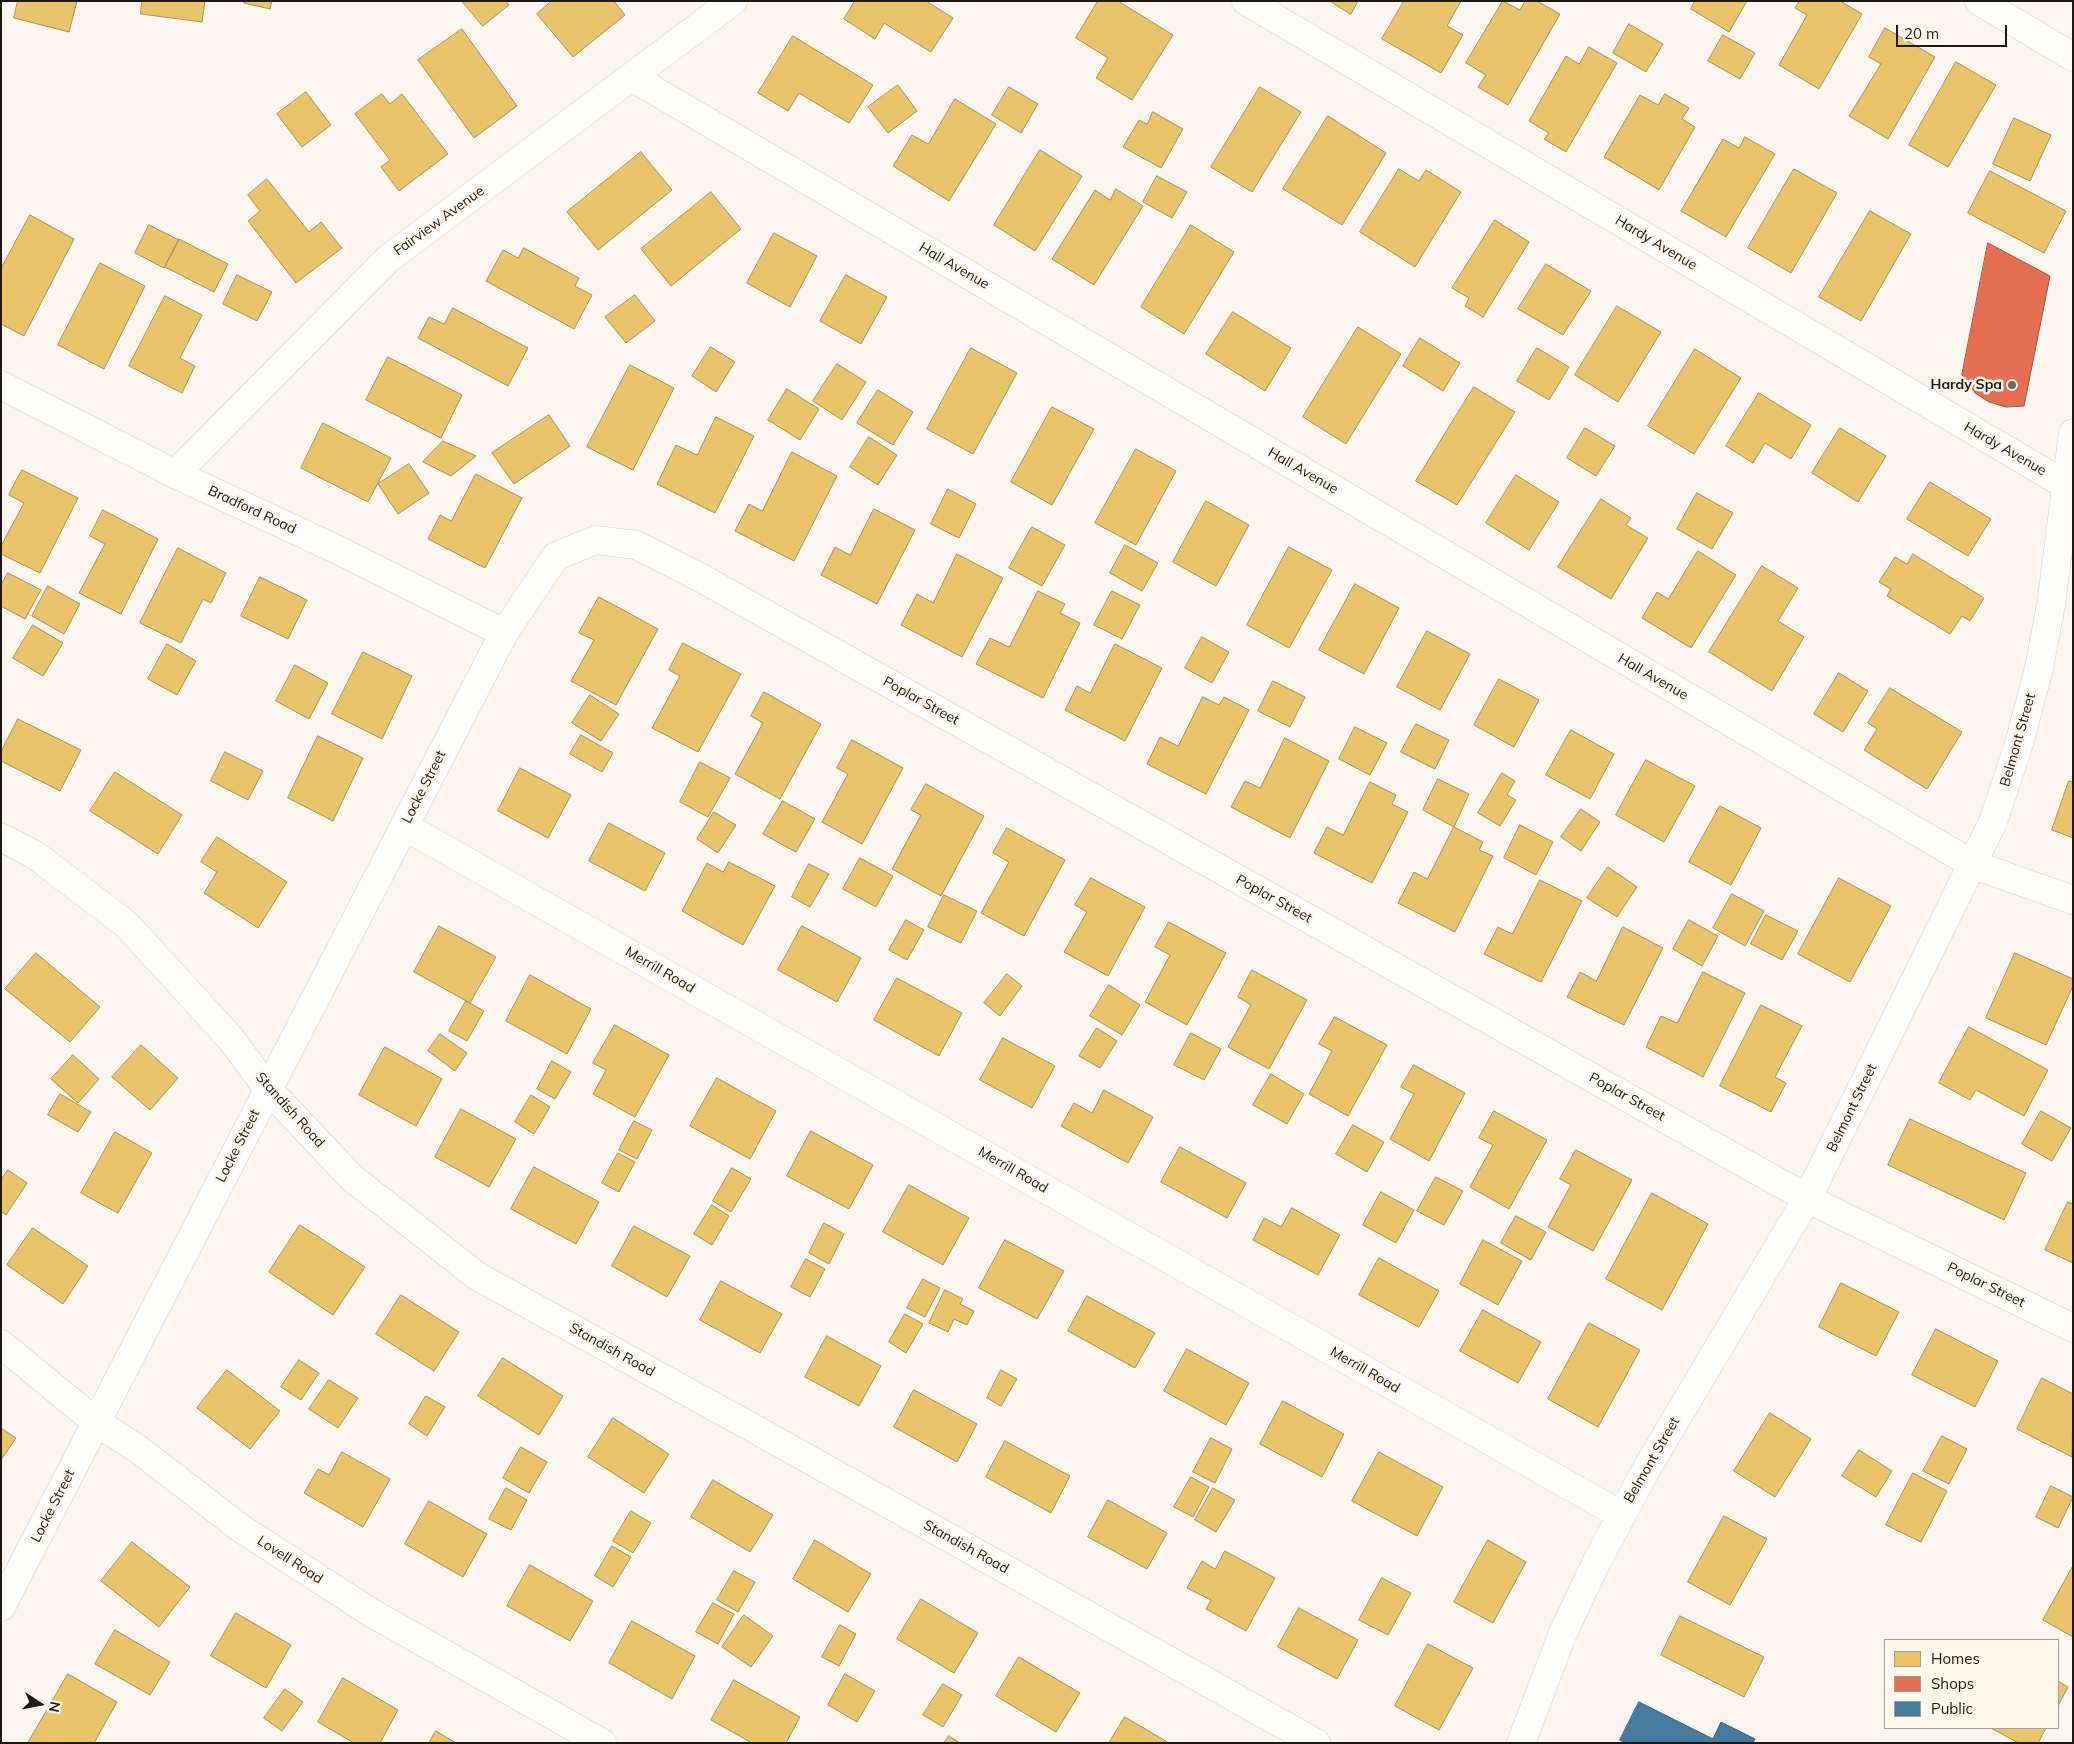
<!DOCTYPE html>
<html>
<head>
<meta charset="utf-8">
<style>
	body { margin:0 }
	#map { position:relative; width:2074px; height:1744px; overflow:hidden; background:#fbf6f0; font-family:Mulish,sans-serif }
	canvas { display:block }
	.frame { position:absolute; inset:0; border:2px solid #1d1914; pointer-events:none }
	.legend { position:absolute; left:1884px; top:1639px; width:175px; height:90px; box-sizing:border-box; background:#fff7ec; border:1px solid #a59e96; margin:0; padding:6px 9px; list-style:none; font-size:15px; color:#1d1914 }
	.legend li { display:flex; align-items:center; gap:10px; height:25px }
	.legend b { width:25px; border:1px solid #a59e96 }
	.north { position:absolute; left:15px; top:1679px; width:50px; height:50px; -webkit-text-stroke:4px #fff7ec; paint-order:stroke; rotate:101deg; font-size:14px; font-weight:700; line-height:20px; text-align:center; color:#1d1914 }
	.north::after { content:''; display:block; margin:auto; width:18px; height:22px; background:#1d1914; clip-path:polygon(50% 0,100% 100%,50% 72%,0 100%) }
	.scale { position:absolute; left:1896px; top:25px; width:111px; height:22px; box-sizing:border-box; border:2px solid #1d1914; border-top:0; padding-left:6px; font-size:15px; line-height:18px; white-space:nowrap; color:#1d1914; -webkit-text-stroke:4px #fff7ec; paint-order:stroke }
</style>
</head>
<body>
<div id="map">
<canvas width="2074" height="1744"></canvas>
<div class="frame"></div>
<ul class="legend">
<li><b style="height:14px;background:#e9c46a"></b>Homes</li>
<li><b style="height:14px;background:#e76f51"></b>Shops</li>
<li><b style="height:14px;background:#457b9d"></b>Public</li>
</ul>
<div class="north">N</div>
<div class="scale">20 m</div>
</div>
<script>
const c = document.querySelector('canvas').getContext('2d');
c.lineJoin = 'round';
function fill(path, color) { c.fillStyle = color; c.fill(path, 'evenodd'); }
function stroke(path, color, width, dash) { c.strokeStyle = color; c.lineWidth = width; c.lineCap = dash ? 'butt' : 'round'; c.setLineDash(dash || []); c.stroke(path); }
function drawText(font, color, halo, rows, align = 'center') {
  c.font = font + ' Mulish,sans-serif'; c.lineWidth = 5; c.setLineDash([]); c.textBaseline = 'middle'; c.strokeStyle = halo; c.fillStyle = color; for (const [text, x, y, turn = 0] of rows) {
    c.save(); c.translate(x, y); c.rotate((+turn || 0) * Math.PI / 180); c.textAlign = isNaN(turn) ? turn : align; if (halo) c.strokeText(text, 0, 0); c.fillText(text, 0, 0); c.restore();
  }
}
const homes = new Path2D(`
	M18,1H77L69,32L14,18Z
	M142,1H205L202,22L141,14Z
	M244,1H272L270,9L244,3Z
	M462,1H506L509,5L483,26Z
	M552,1H614L625,15L573,57L537,14Z
	M855,1H926L953,18L931,52L884,23L875,39L844,19Z
	M1098,1H1118L1173,35L1132,100L1096,78L1108,58L1076,38Z
	M1330,1H1358L1351,14Z
	M1404,1H1461L1447,26L1463,35L1441,73L1382,39Z
	M1503,1L1520,10L1525,1H1537L1560,14L1508,105L1478,87L1486,75L1466,63Z
	M1695,1H1747L1729,32L1691,9Z
	M1800,1H1840L1862,14L1819,89L1779,65L1807,15L1795,8Z
	M1629,24L1663,44L1646,72L1613,53Z
	M1885,28L1935,57L1888,139L1849,116L1881,64L1869,57Z
	M462,29L517,106L474,138L418,60Z
	M1723,35L1755,53L1740,79L1708,61Z
	M793,36L873,85L849,123L799,93L788,111L758,93Z
	M1589,47L1617,63L1566,152L1544,139L1549,133L1529,121L1566,56L1579,64Z
	M1956,62L1996,85L1948,167L1909,145Z
	M898,85L917,111L888,133L868,107Z
	M1009,87L1038,104L1021,133L992,115Z
	M1260,87L1301,112L1252,192L1211,167Z
	M306,92L331,125L302,147L277,114Z
	M382,94L390,104L402,94L448,154L399,191L381,167L390,160L355,114Z
	M1665,94L1689,108L1682,119L1695,127L1659,190L1604,157L1640,95L1658,105Z
	M955,99L996,124L949,201L893,166L912,135L928,144Z
	M1153,112L1183,129L1161,168L1123,147L1139,120L1147,124Z
	M1328,116L1386,153L1342,225L1283,189Z
	M2014,118L2051,135L2030,181L1993,164Z
	M1745,137L1775,154L1726,237L1681,211L1723,139L1739,148Z
	M1040,150L1082,176L1035,251L994,225Z
	M641,152L672,190L598,250L567,212Z
	M1399,169L1419,181L1426,170L1461,192L1415,267L1360,232Z
	M1794,169L1837,193L1791,273L1748,248Z
	M1990,171L2066,211L2044,253L1968,213Z
	M1157,176L1187,192L1172,218L1143,202Z
	M267,179L309,232L321,222L342,248L296,283L248,221L260,211L248,195Z
	M1116,189L1143,206L1094,285L1052,259L1095,190L1110,200Z
	M711,192L741,229L671,286L641,249Z
	M1870,211L1911,234L1861,321L1819,297Z
	M30,215L74,239L24,336L1,324V269Z
	M1495,220L1529,242L1483,317L1465,306L1469,298L1452,288Z
	M149,225L179,240L164,268L135,253Z
	M1191,225L1234,252L1184,334L1141,307Z
	M774,233L817,256L790,307L747,283Z
	M179,239L228,264L214,292L165,267Z
	M524,248L579,278L575,286L592,295L574,329L486,281L503,250L518,258Z
	M100,263L145,286L104,369L58,345Z
	M1546,264L1591,291L1563,335L1518,309Z
	M237,275L272,292L257,321L223,304Z
	M846,275L887,297L861,344L820,321Z
	M635,295L655,321L626,343L605,317Z
	M165,296L202,315L180,358L195,366L182,393L129,366Z
	M1617,306L1661,332L1618,402L1575,375Z
	M453,308L528,348L508,386L418,338L429,317L444,324Z
	M1233,312L1291,348L1265,391L1206,354Z
	M1358,327L1401,354L1346,444L1303,417Z
	M1420,338L1460,363L1443,391L1403,366Z
	M711,347L735,362L716,392L692,376Z
	M971,348L1017,373L973,454L927,429Z
	M1537,348L1569,367L1549,400L1517,381Z
	M1695,349L1741,378L1694,454L1648,426Z
	M388,357L462,395L441,438L366,400Z
	M837,364L866,382L842,420L813,401Z
	M630,365L674,388L633,470L587,447Z
	M1474,387L1515,412L1457,505L1416,481Z
	M787,389L819,409L800,440L768,420Z
	M878,390L913,412L893,445L857,423Z
	M1759,393L1811,425L1791,459L1765,443L1753,463L1726,446Z
	M1052,407L1094,429L1052,505L1011,482Z
	M549,415L570,446L514,484L492,453Z
	M716,417L754,436L715,513L657,484L676,445L697,455Z
	M323,423L391,458L368,502L301,468Z
	M1585,428L1615,446L1596,476L1567,458Z
	M1840,428L1886,456L1858,502L1812,473Z
	M869,437L897,455L878,485L850,467Z
	M443,441L476,456L451,476L423,462Z
	M1136,449L1176,471L1136,545L1095,523Z
	M792,452L837,476L794,561L735,531L749,504L762,511Z
	M409,464L429,493L398,514L378,484Z
	M22,470L78,498L40,573L1,554V546L24,503L9,495Z
	M476,474L522,498L485,568L428,539L440,515L451,521Z
	M1516,475L1559,502L1529,550L1486,523Z
	M1930,482L1991,519L1968,556L1907,519Z
	M948,489L976,504L959,538L931,524Z
	M1697,493L1733,513L1712,549L1677,529Z
	M1601,499L1631,518L1626,525L1648,538L1611,599L1558,567Z
	M1206,501L1249,525L1216,586L1173,562Z
	M874,509L915,530L877,604L821,575L835,547L850,555Z
	M103,510L158,539L121,614L79,593L105,544L90,536Z
	M1032,527L1065,545L1042,586L1009,568Z
	M1125,545L1158,563L1142,591L1110,573Z
	M1289,547L1332,570L1289,648L1247,625Z
	M178,548L226,573L211,603L203,599L181,643L140,623Z
	M1698,551L1736,575L1691,648L1642,618L1657,592L1668,599Z
	M957,554L1003,578L962,657L901,625L917,594L933,603Z
	M1913,554L1984,598L1970,621L1962,616L1950,634L1887,596L1891,589L1879,582L1895,557L1907,564Z
	M1762,566L1798,588L1778,621L1804,637L1772,691L1709,652Z
	M8,573L41,590L25,619L1,606V585Z
	M260,577L307,600L288,639L241,616Z
	M1355,584L1399,608L1364,674L1319,650Z
	M48,586L80,604L64,634L32,616Z
	M1038,591L1065,604L1060,613L1080,623L1043,698L976,664L990,638L1009,647Z
	M1112,591L1140,605L1122,639L1094,625Z
	M599,597L658,629L616,705L571,681L594,640L579,633Z
	M33,625L63,643L43,676L13,658Z
	M1427,631L1470,654L1440,710L1397,687Z
	M1202,637L1229,652L1212,683L1185,668Z
	M683,643L741,674L698,752L652,728L680,676L669,670Z
	M167,644L196,661L177,695L148,679Z
	M1115,644L1162,668L1125,741L1065,710L1077,686L1090,693Z
	M363,652L412,676L382,739L332,714Z
	M295,665L328,683L309,719L276,701Z
	M1839,673L1868,691L1843,732L1814,714Z
	M1499,679L1539,700L1514,747L1474,725Z
	M1273,681L1305,697L1290,727L1258,711Z
	M1890,688L1962,732L1927,789L1864,750L1877,729L1868,723Z
	M764,692L821,724L780,799L735,774L763,723L751,716Z
	M590,695L619,714L601,741L572,723Z
	M1203,697L1219,705L1224,697L1249,710L1206,794L1147,764L1160,737L1178,746Z
	M18,719L81,750L60,791L1,761V752Z
	M1416,724L1449,740L1435,769L1401,752Z
	M1355,727L1387,743L1370,775L1339,759Z
	M1571,730L1614,754L1590,799L1546,775Z
	M581,735L613,753L602,772L570,754Z
	M318,736L363,758L333,821L288,798Z
	M1285,738L1329,761L1290,838L1231,807L1245,781L1260,788Z
	M852,740L903,768L862,844L822,822L848,774L837,768Z
	M225,752L263,771L248,800L211,781Z
	M1646,760L1695,786L1664,842L1616,815Z
	M700,762L730,778L708,817L680,802Z
	M520,768L571,795L548,838L498,811Z
	M115,772L182,815L158,854L90,811Z
	M1502,773L1515,781L1507,795L1516,800L1500,826L1478,813Z
	M1438,779L1469,794L1454,827L1423,810Z
	M2069,781L2073,782V838L2052,830Z
	M1370,782L1396,795L1392,804L1408,812L1372,883L1314,853L1327,827L1343,835Z
	M926,784L984,816L941,896L892,869L921,815L911,810Z
	M783,801L815,819L796,852L763,834Z
	M1720,806L1761,828L1731,885L1689,862Z
	M1581,809L1600,822L1581,851L1561,837Z
	M714,812L736,825L718,853L697,839Z
	M609,823L665,853L645,891L589,861Z
	M1520,825L1553,842L1536,875L1504,858Z
	M1454,827L1483,842L1479,850L1493,856L1455,932L1398,903L1414,872L1427,879Z
	M1007,828L1065,860L1024,936L981,913L1009,862L993,853Z
	M217,837L287,882L258,928L204,893L217,872L201,862Z
	M860,858L893,876L876,907L843,889Z
	M729,862L775,886L743,945L682,911L707,863L723,872Z
	M809,864L829,874L810,907L792,897Z
	M1608,867L1637,887L1617,917L1587,898Z
	M1091,878L1145,907L1108,976L1064,952L1087,912L1075,905Z
	M1839,878L1891,906L1850,982L1798,954Z
	M1540,880L1582,901L1541,982L1484,954L1498,927L1512,934Z
	M1732,894L1764,911L1745,946L1713,928Z
	M944,895L977,911L961,943L928,927Z
	M1766,915L1798,931L1782,960L1751,944Z
	M906,920L924,930L907,960L889,950Z
	M1689,920L1718,936L1702,966L1673,949Z
	M1169,922L1226,953L1187,1025L1145,1002L1170,955L1155,947Z
	M439,926L496,957L470,1003L414,972Z
	M802,926L861,958L837,1002L778,970Z
	M1623,927L1663,948L1624,1025L1567,997L1580,972L1596,981Z
	M36,953L100,1007L70,1042L5,989Z
	M2015,953L2073,979V986L2046,1045L1986,1018Z
	M1252,970L1307,1000L1269,1069L1228,1047L1251,1005L1238,997Z
	M1703,972L1745,993L1703,1077L1646,1047L1661,1016L1677,1023Z
	M1007,974L1022,986L1000,1016L984,1003Z
	M530,975L591,1009L567,1054L506,1021Z
	M897,978L962,1013L939,1056L874,1020Z
	M1109,985L1140,1005L1122,1035L1090,1016Z
	M466,1001L484,1011L467,1041L449,1031Z
	M1761,1005L1802,1026L1775,1077L1786,1083L1771,1112L1720,1086Z
	M1335,1017L1387,1045L1348,1116L1309,1094L1332,1051L1319,1044Z
	M615,1025L669,1055L635,1117L593,1094L606,1070L593,1063Z
	M1969,1027L2048,1070L2024,1116L1976,1090L1970,1100L1939,1083Z
	M1097,1028L1117,1041L1100,1068L1079,1056Z
	M1191,1033L1221,1049L1204,1080L1174,1065Z
	M440,1034L467,1053L455,1071L428,1051Z
	M1003,1038L1055,1066L1032,1108L980,1080Z
	M141,1045L178,1078L150,1110L112,1077Z
	M385,1047L442,1079L416,1126L359,1095Z
	M73,1055L99,1079L78,1103L51,1079Z
	M552,1061L571,1072L555,1099L537,1089Z
	M1414,1065L1465,1093L1429,1161L1390,1139L1414,1094L1401,1087Z
	M1271,1074L1304,1094L1287,1124L1253,1105Z
	M717,1078L776,1111L750,1159L690,1126Z
	M1104,1090L1153,1117L1128,1163L1061,1126L1074,1103L1092,1113Z
	M60,1094L91,1112L78,1132L48,1115Z
	M531,1095L550,1107L534,1134L515,1122Z
	M461,1109L516,1139L489,1187L435,1157Z
	M1494,1111L1547,1140L1509,1209L1470,1187L1493,1145L1479,1138Z
	M2041,1111L2071,1128L2052,1161L2022,1144Z
	M1910,1119L2026,1173L2004,1220L1888,1165Z
	M634,1121L652,1130L637,1159L619,1150Z
	M1353,1125L1384,1142L1367,1172L1336,1154Z
	M811,1131L873,1165L849,1209L787,1176Z
	M115,1132L152,1153L118,1213L81,1193Z
	M1180,1147L1246,1183L1227,1218L1161,1182Z
	M1576,1150L1632,1180L1593,1251L1548,1227L1571,1185L1560,1179Z
	M618,1153L635,1162L619,1192L602,1183Z
	M534,1167L599,1202L576,1244L511,1209Z
	M732,1168L751,1179L731,1212L713,1201Z
	M8,1170L27,1183L6,1215L1,1211V1180Z
	M1436,1177L1463,1191L1444,1225L1417,1211Z
	M909,1185L969,1218L943,1265L883,1232Z
	M1381,1192L1414,1210L1396,1243L1363,1225Z
	M1652,1193L1708,1224L1662,1310L1606,1279Z
	M2068,1202L2073,1204V1263L2045,1250Z
	M712,1205L729,1216L712,1245L694,1234Z
	M1292,1208L1340,1235L1318,1275L1253,1240L1264,1218L1281,1227Z
	M1516,1216L1546,1232L1531,1260L1501,1243Z
	M824,1223L844,1234L829,1264L809,1253Z
	M300,1225L365,1267L333,1315L269,1272Z
	M634,1226L690,1256L667,1297L612,1266Z
	M33,1228L88,1266L63,1304L7,1265Z
	M1005,1240L1064,1271L1037,1319L979,1288Z
	M1483,1240L1522,1261L1498,1305L1460,1284Z
	M1379,1258L1439,1291L1419,1327L1359,1295Z
	M806,1259L825,1269L810,1297L791,1287Z
	M923,1279L940,1288L925,1317L907,1308Z
	M721,1281L782,1314L760,1353L700,1320Z
	M1841,1283L1899,1312L1876,1356L1819,1327Z
	M945,1290L963,1299L960,1304L974,1311L967,1325L954,1319L948,1332L929,1323Z
	M401,1295L459,1332L434,1371L376,1334Z
	M1087,1296L1155,1333L1135,1368L1068,1331Z
	M1483,1310L1541,1342L1518,1383L1460,1351Z
	M905,1314L923,1324L906,1353L889,1342Z
	M1589,1323L1640,1350L1598,1427L1548,1399Z
	M1936,1329L1998,1361L1975,1407L1912,1375Z
	M827,1336L881,1366L859,1406L805,1377Z
	M1187,1349L1249,1383L1226,1425L1164,1391Z
	M503,1358L563,1396L539,1435L478,1396Z
	M299,1360L319,1373L301,1400L281,1387Z
	M227,1370L280,1411L250,1449L197,1408Z
	M1001,1370L1017,1379L1001,1406L987,1398Z
	M2042,1378L2073,1394L2072,1457L2017,1429Z
	M329,1380L358,1398L338,1428L309,1409Z
	M914,1390L977,1424L957,1462L894,1427Z
	M426,1396L445,1407L427,1436L409,1424Z
	M1283,1401L1344,1434L1322,1477L1260,1444Z
	M1770,1413L1811,1439L1775,1497L1734,1471Z
	M613,1418L669,1454L644,1493L588,1457Z
	M1,1428L16,1438L1,1460Z
	M1942,1436L1967,1449L1949,1484L1923,1471Z
	M1211,1438L1232,1449L1215,1483L1193,1472Z
	M1005,1441L1070,1476L1051,1513L986,1477Z
	M521,1447L547,1462L529,1493L503,1478Z
	M1859,1450L1892,1471L1876,1497L1842,1476Z
	M342,1452L390,1479L363,1527L304,1493L318,1469L329,1475Z
	M1379,1452L1443,1487L1417,1536L1352,1501Z
	M1913,1473L1947,1491L1921,1542L1886,1525Z
	M1191,1477L1209,1487L1193,1517L1174,1507Z
	M713,1480L773,1515L750,1552L691,1517Z
	M2051,1486L2073,1497L2058,1528L2036,1517Z
	M506,1488L527,1500L511,1530L489,1519Z
	M1213,1488L1235,1500L1216,1532L1195,1520Z
	M1108,1500L1167,1533L1147,1569L1088,1537Z
	M429,1501L487,1534L463,1577L405,1544Z
	M631,1511L651,1523L633,1553L613,1541Z
	M1724,1516L1767,1539L1730,1605L1688,1582Z
	M815,1540L871,1574L848,1612L793,1579Z
	M1488,1540L1526,1562L1493,1623L1454,1602Z
	M132,1542L190,1587L159,1627L101,1581Z
	M612,1546L631,1557L613,1587L595,1576Z
	M1225,1551L1275,1578L1246,1631L1206,1609L1211,1600L1187,1588L1202,1561L1215,1569Z
	M530,1565L593,1601L570,1641L507,1606Z
	M2073,1566V1637L2043,1620Z
	M734,1571L755,1582L738,1612L717,1600Z
	M1382,1578L1411,1593L1388,1635L1359,1620Z
	M921,1599L978,1633L954,1673L897,1639Z
	M713,1603L734,1614L718,1644L696,1632Z
	M1299,1608L1358,1640L1337,1679L1278,1647Z
	M236,1613L291,1645L266,1688L211,1656Z
	M744,1615L773,1636L751,1667L722,1647Z
	M1680,1616L1764,1657L1744,1697L1661,1655Z
	M632,1621L695,1656L672,1699L609,1663Z
	M840,1625L856,1634L839,1666L822,1657Z
	M115,1630L170,1662L150,1695L95,1664Z
	M1428,1644L1473,1668L1439,1730L1395,1706Z
	M1019,1657L1080,1693L1056,1732L996,1696Z
	M68,1674L117,1702L94,1743H28Z
	M845,1674L875,1691L857,1722L828,1705Z
	M343,1678L398,1710L380,1743H354L318,1722Z
	M734,1680L800,1717L786,1743H752L711,1720Z
	M2058,1681L2068,1687L2058,1706Z
	M943,1684L962,1695L943,1727L923,1715Z
	M285,1689L303,1702L282,1731L264,1718Z
	M1125,1717L1169,1743H1109Z
	M1991,1728H2046L2038,1743H2019Z
	M436,1731L456,1743H429Z
	M949,1736L960,1743H944Z`);
const shops = new Path2D(`
	M1988,243L2050,276L2024,406L2006,407L1989,402L1975,393L1962,375Z`);
const public = new Path2D(`
	M1639,1702L1713,1739L1721,1722L1755,1739L1753,1743H1625L1620,1740Z`);
const minor = new Path2D(`
	M1246,1L2066,485
	M1979,1L2073,57
	M633,78L1974,865L2073,900
	M1,385L175,474L338,550L504,633
	M175,474L389,258L733,1
	M404,826L1621,1515
	M1,837L35,855L126,924L231,1039L268,1089L352,1178L477,1276L753,1428L1316,1743
	M1,1344L96,1422L138,1449L239,1527L370,1612L602,1743
	M1,1607L504,633L556,556L596,540L636,545L703,579L1778,1182L1814,1202L2073,1328`);
const secondary = new Path2D(`
	M1521,1743L1563,1633L1597,1561L1647,1468L1808,1197L1993,822L2019,744L2039,668L2051,605L2073,433`);
const markers = [
	[2012,385,5,"#6b6661"]
];
const streetNames = [
	["Fairview Avenue",439,221,-36],
	["Hardy Avenue",1656,243,31],
	["Hall Avenue",954,266,30],
	["Hardy Avenue",2005,449,30],
	["Hall Avenue",1303,471,30],
	["Bradford Road",252,510,25],
	["Hall Avenue",1653,677,30],
	["Poplar Street",921,701,29],
	["Belmont Street",2018,740,-74],
	["Locke Street",424,787,-63],
	["Poplar Street",1274,899,29],
	["Merrill Road",660,970,30],
	["Poplar Street",1627,1097,29],
	["Belmont Street",1852,1108,-64],
	["Standish Road",290,1110,48],
	["Locke Street",238,1146,-63],
	["Merrill Road",1013,1170,30],
	["Poplar Street",1986,1285,26],
	["Standish Road",612,1350,29],
	["Merrill Road",1365,1370,30],
	["Belmont Street",1652,1460,-60],
	["Locke Street",53,1506,-63],
	["Standish Road",966,1547,29],
	["Lovell Road",290,1560,33]
];
const poiNames = [
	["Hardy Spa",2002,385]
];
fill(homes, '#e9c46a');
stroke(homes, '#ac9150', 1);
fill(shops, '#e76f51');
stroke(shops, '#aa553f', 1);
fill(public, '#457b9d');
stroke(public, '#395e74', 1);
stroke(minor, '#d6d1cc', 29);
stroke(secondary, '#d6d1cc', 29);
stroke(minor, '#fefefd', 28);
stroke(secondary, '#fefefd', 28);
for (const [x, y, r, color] of markers) { const dot = new Path2D(); dot.arc(x, y, r, 0, 2 * Math.PI); c.fillStyle = color; c.fill(dot); stroke(dot, '#fff7ec', 2); }
drawText('14px', '#1d1914', '#fff7ec', streetNames);
drawText('bold 14px', '#1d1914', '#fff7ec', poiNames, 'right');
</script>
</body>
</html>
